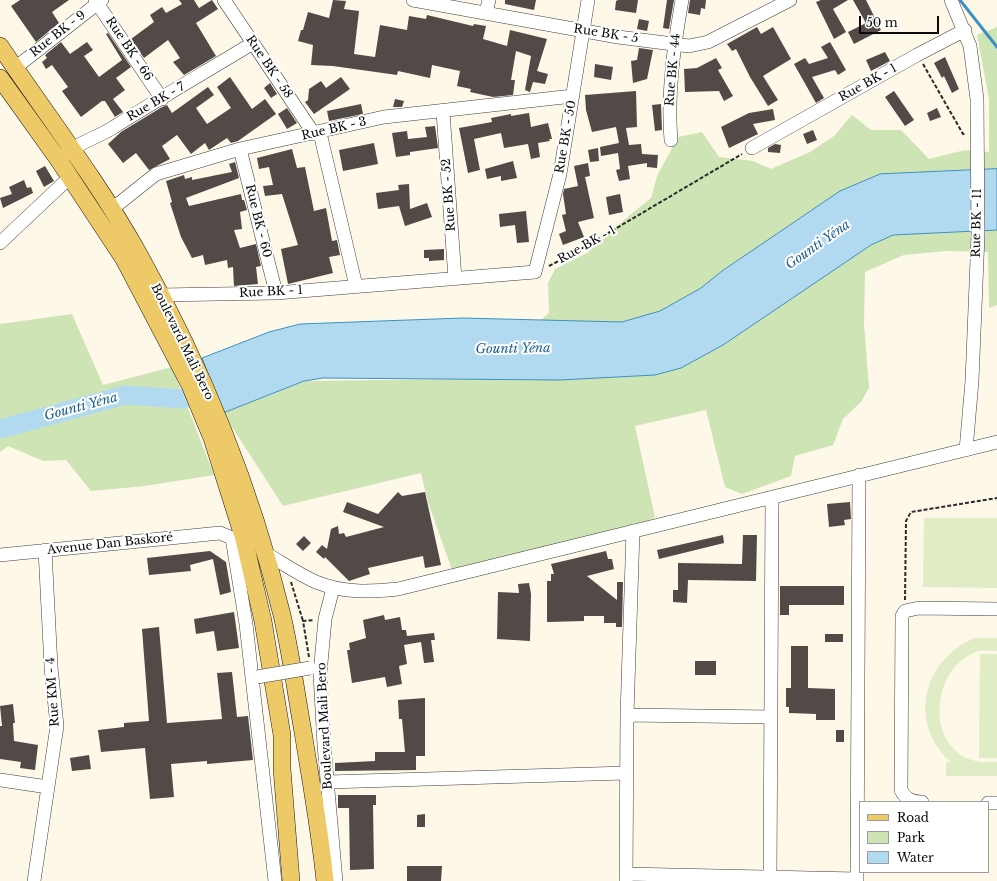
<!DOCTYPE html>
<html>
<head>
<meta charset="utf-8">
<style>
	body { margin:0 }
	#map { position:relative; width:997px; height:881px; overflow:hidden; background:#fdf8e8; font-family:"Libre Baskerville",serif }
	canvas { display:block }
	.legend { position:absolute; left:859px; top:801px; width:130px; height:72px; box-sizing:border-box; background:#fff; border:1px solid #9d9d9d; margin:0; padding:5px 7px; list-style:none; font-size:12px; color:#090909 }
	.legend li { display:flex; align-items:center; gap:8px; height:20px }
	.legend b { width:20px; border:1px solid #9d9d9d }
	.scale { position:absolute; left:859px; top:16px; width:80px; height:18px; box-sizing:border-box; border:2px solid #090909; border-top:0; padding-left:5px; font-size:12px; line-height:14px; white-space:nowrap; color:#090909; -webkit-text-stroke:3px #fff; paint-order:stroke }
</style>
</head>
<body>
<div id="map">
<canvas width="997" height="881"></canvas>
<ul class="legend">
<li><b style="height:5px;background:#edc968"></b>Road</li>
<li><b style="height:11px;background:#cfe4b5"></b>Park</li>
<li><b style="height:11px;background:#b1daf0"></b>Water</li>
</ul>
<div class="scale">50 m</div>
</div>
<script>
const c = document.querySelector('canvas').getContext('2d');
c.lineJoin = 'round';
function fill(path, color) { c.fillStyle = color; c.fill(path, 'evenodd'); }
function stroke(path, color, width, dash) { c.strokeStyle = color; c.lineWidth = width; c.lineCap = dash ? 'butt' : 'round'; c.setLineDash(dash || []); c.stroke(path); }
function drawText(font, color, halo, rows, align = 'center') {
  c.font = font + ' "Libre Baskerville",serif'; c.lineWidth = 4; c.setLineDash([]); c.textBaseline = 'middle'; c.strokeStyle = halo; c.fillStyle = color; for (const [text, x, y, turn = 0] of rows) {
    c.save(); c.translate(x, y); c.rotate((+turn || 0) * Math.PI / 180); c.textAlign = isNaN(turn) ? turn : align; if (halo) c.strokeText(text, 0, 0); c.fillText(text, 0, 0); c.restore();
  }
}
const green = new Path2D(`
	M997,27V305L989,308L988,252L947,251L904,255L865,272L864,324L869,388L861,402L843,419L833,445L795,456L791,476L742,494L725,487L706,410L635,426L655,517L646,523L452,570L428,502L421,473L283,506L223,413L304,381L471,379L549,313L548,283L555,269L587,253L630,215L651,198L657,176L678,137L702,132L719,157L753,161L771,169L810,152L834,136L852,115L871,130H901L929,159L965,150L989,152V99L977,35Z
	M72,314L103,385L172,367L214,475L145,486L91,491L66,460L43,461L8,446L0,452V324Z`);
const pitch = new Path2D(`
	M924,518H997V588L923,587Z
	M975,638H997V651C991,651 984,650 979,651C932,665 925,742 969,759C978,763 988,762 997,762V776H946V762H951C907,723 923,659 975,638Z
	M980,654H997V758H979Z`);
const water = new Path2D(`
	M997,169V230L893,235L871,245L723,345L681,368L655,375L560,380L323,378L304,381L223,413L202,358L269,332L300,324L462,318L622,322L660,311L701,288L722,271L840,191L880,174Z`);
const stream = new Path2D(`
	M960,0L997,47`);
const river = new Path2D(`
	M0,429L125,395L183,399L209,387`);
const building = new Path2D(`
	M20,0H69L52,12L59,23L36,42L11,6Z
	M179,0H194L199,8L212,0L218,9L196,23L216,56L184,75L173,62L180,58L168,40L144,58L131,39L154,22L150,15L162,7L166,13L182,4Z
	M333,0L346,1L344,9L359,11L354,54L375,57L380,25L407,30L409,16L426,19L427,15L473,26L474,24L486,26L483,39L507,46L510,30L547,39L537,71L548,74L545,84L533,82L530,92L525,90L531,56L516,51L511,80H515L513,95L493,97L470,92L471,89L457,86L460,71L432,65L430,78L398,71L397,75L333,66L311,65L313,45L298,41L301,30H303L308,12L329,18Z
	M505,0H536L534,10L505,4Z
	M618,0H638L636,13L615,10L616,1Z
	M667,0H674L669,29L663,28Z
	M690,0H706L705,9L701,8L700,15L688,13Z
	M821,0H848L833,9L846,32L834,39L816,2Z
	M853,0H866L881,30L854,44L848,32L866,23Z
	M639,19L649,21L647,31L637,29Z
	M757,27L761,34L773,27L791,59L763,76L778,100L768,106L750,77L736,49L732,51L727,44Z
	M108,33L131,67L116,78L125,90L113,99L123,112L113,118L115,117L105,101H102L81,117L62,91L68,87L52,65L46,69L42,62L47,58L45,55L61,42L70,54L87,42L93,50L84,56L99,77L122,60L106,34Z
	M830,42L846,70L838,75L835,70L812,77L824,98L816,103L794,64L805,58L809,64L828,58L821,47Z
	M639,48L653,50L647,79L633,83L631,61L637,60Z
	M885,52L890,61L871,71L866,60Z
	M945,57L959,89L952,93L944,76L942,78L934,63Z
	M716,58L722,68L718,70L733,96L724,101L719,91L685,92L684,69L697,68Z
	M595,64L613,67L611,80L594,77Z
	M230,77L252,109L265,99L276,114L238,141L231,143L227,138L209,150L205,143L191,154L177,135L162,146L170,159L149,170L136,153L123,163L108,144L121,132L162,107L167,105L172,113L208,87L214,95L196,108L207,124L231,108L217,87Z
	M341,77L350,89L314,114L305,102L308,100L309,89L321,81L326,88Z
	M270,83L277,94L271,98L264,88Z
	M636,91L637,127L626,128L629,145L641,144L642,154L658,155L657,168L647,167V163L628,166L630,179L619,181L616,170L620,169L618,153L601,156L600,147L619,143L616,127L592,132L586,110L585,95Z
	M894,91L914,120L905,126L885,97Z
	M395,99L404,101L402,107H393Z
	M361,104L363,114L329,121L327,111Z
	M661,104L662,130L655,131L652,105Z
	M287,108L297,123L287,129L278,114Z
	M937,108L941,117L930,121L927,113Z
	M773,109L775,120L753,124L758,134L729,148L721,127L749,113Z
	M529,113L531,127L548,123L552,139H549L550,141L538,143L540,157L531,159L528,144L504,148L501,133L474,139L480,170L468,173L459,128L492,122L491,118L511,114V116Z
	M435,126L438,148L410,152V155L396,157L392,133L407,131L408,139L427,137L425,127Z
	M813,130L817,140L807,144L803,134Z
	M374,143L378,164L343,171L339,150Z
	M775,144L781,145L780,153L768,152V148Z
	M598,148L599,161L590,162L588,150Z
	M292,149L297,168L305,167L314,211L326,208L332,241L337,240L340,255L329,257L333,273L288,284L281,249L298,245L282,194L265,196L263,186L273,185L269,167L259,169L257,158Z
	M513,161L517,178L501,181V176L487,179L485,169Z
	M235,162L239,178L186,198L189,206L241,194L242,200H244L247,210L240,212L242,229L234,230L240,248L256,244L261,266L256,267L258,284L234,286L233,267L228,268L227,260L205,265L203,255L192,258L181,237L170,203L172,202L166,181L184,175L185,179L192,177V180L232,172L229,164Z
	M588,163L590,176L585,177L594,218L578,222L584,237L563,245L559,234L566,231L562,215L566,214L563,194L564,189L578,186L574,166Z
	M45,166L54,181L44,187L36,171Z
	M24,180L27,188L31,187L33,193L3,208L0,198L12,194L9,187Z
	M409,184L410,209L427,203L432,217L405,226L399,206L378,209L376,193L399,190L398,185Z
	M620,194L623,212L609,215L606,197Z
	M526,211L529,242L517,243L515,225L500,227L499,214Z
	M444,249V260L429,261V258H424V250Z
	M398,492L402,496L425,492L441,565L425,568L423,556L368,568L370,574L349,581L325,557L324,559L316,552L322,545L327,549L331,529L338,526L339,534L344,533L346,537L384,527L343,512L347,502L378,514Z
	M850,502L851,519L844,520L845,525L829,527L827,504Z
	M723,535L724,543L659,559L657,550Z
	M743,535H757L756,581L688,580L687,603L673,602V590H678V563L742,564Z
	M304,536L311,543L303,551L296,544Z
	M210,551L226,562L231,592L220,595L213,559L190,565L191,571L149,575L147,558Z
	M606,551L608,559H612L614,569L587,576L617,600V582H623L622,627H616V623H604V616H584V621L547,622V581H551V574H554L551,564Z
	M529,583L531,594L530,641L497,639L498,592L519,593L518,584Z
	M780,586H844V605H789V615H780Z
	M234,612L239,648L217,651L214,631L196,634L194,619Z
	M384,615L385,620L400,617L402,630H406L407,636L434,633L435,640H431L434,662L424,663L421,642L404,645L407,664L399,666L402,684L387,687L385,677L352,683L347,650H350L349,643L366,638L363,620Z
	M159,627L167,723L222,719L217,673L232,672L237,717L248,716L253,760L207,764V761L171,764L174,797L150,799L145,748L101,752L98,730L124,727V723L149,721L142,629Z
	M825,634H843V642H825Z
	M791,646H808V688L835,689V720H816V714L789,713V707H786V688H791Z
	M695,661H716V675H695Z
	M425,698V756H416V770L335,771V763L375,761V752H405L402,719H399L398,700Z
	M13,704L15,723H13L14,741L38,745L35,770L20,768L21,762L0,759V726H2L0,706Z
	M836,730H844V742H836Z
	M89,755L91,769L72,771L70,758Z
	M338,795H376V805H373L374,869L350,870L349,808H338Z
	M425,814V827H417V815Z
	M407,866H442L441,881H407Z`);
const path = new Path2D(`
	M923,64L963,134H966
	M549,266L576,252L742,154
	M291,582L303,621
	M905,600L906,521L911,512L997,498
	M309,657L303,621L314,620`);
const minor = new Path2D(`
	M95,0L162,99
	M224,0L314,134
	M413,0L618,37L689,46L708,42L790,0
	M951,0L970,46L977,99L978,235L972,381L966,450
	M486,12L489,0
	M15,68L102,0
	M443,112L455,279
	M320,133L356,286
	M671,140C667,93 674,46 682,0
	M752,148L917,55L965,30
	M240,149L276,293
	M66,154C79,142 99,137 114,127C160,98 207,71 253,43
	M112,209L156,174L240,149L384,117L573,96
	M0,243L70,177
	M160,295L276,293L535,272L560,174L588,0
	M232,538L246,624L275,881
	M265,553C281,562 298,574 316,582C343,593 369,592 398,589L997,442
	M0,555L220,533L232,538L240,539
	M333,588L325,619L320,674L324,745L336,881
	M627,715L771,717
	M0,780L48,787
	M328,782L626,773
	M922,802C912,802 905,799 901,790L902,616L905,611L919,608L997,609
	M988,803H997
	M626,874L857,879
	M770,877L772,498
	M34,881L57,726L51,667L45,550
	M626,881L627,715L633,531
	M857,881L859,475`);
const major = new Path2D(`
	M0,46C46,114 97,180 137,251C201,365 251,488 282,615C291,654 296,693 303,732C311,782 320,831 325,881
	M0,78L58,159L124,259L190,385L212,438L244,539L263,621L282,735V769L291,881`);
const minorBridge = new Path2D(`
	M257,677L310,668`);
const streetNames = [
	["Rue BK - 9",58,34,-38],
	["Rue BK - 5",606,34,9],
	["Rue BK - 66",129,49,56],
	["Rue BK - 58",269,67,56],
	["Rue BK - 44",673,70,-85],
	["Rue BK - 1",868,83,-29],
	["Rue BK - 7",156,102,-30],
	["Rue BK - 3",334,129,-13],
	["Rue BK - 50",566,137,-80],
	["Rue BK - 52",449,195,-94],
	["Rue BK - 60",258,221,76],
	["Rue BK - 11",977,223,-89],
	["Rue BK - 1",587,245,-29],
	["Rue BK - 1",271,292,-3],
	["Boulevard Mali Bero",182,342,64],
	["Avenue Dan Baskoré",110,544,-6],
	["Rue KM - 4",53,692,-94],
	["Boulevard Mali Bero",325,726,-93]
];
const waterNames = [
	["Gounti Yéna",818,245,-35],
	["Gounti Yéna",513,349,-1],
	["Gounti Yéna",81,407,-15]
];
fill(green, '#cfe4b5');
fill(pitch, '#e0ecc6');
fill(water, '#b1daf0');
stroke(water, '#3e90c1', 1);
stroke(stream, '#3e90c1', 3);
stroke(river, '#b1daf0', 19);
fill(building, '#514a47');
stroke(minor, '#3c3c3c', 14);
stroke(major, '#1a1a1a', 18);
stroke(path, '#2b2b2b', 2, [4, 2]);
stroke(minor, '#fff', 13);
stroke(major, '#edc968', 17);
stroke(minorBridge, '#3c3c3c', 14, []);
stroke(minorBridge, '#fff', 13);
drawText('12px', '#090909', '#fff', streetNames);
drawText('italic 13px', '#1f618f', '#fff', waterNames);
</script>
</body>
</html>
